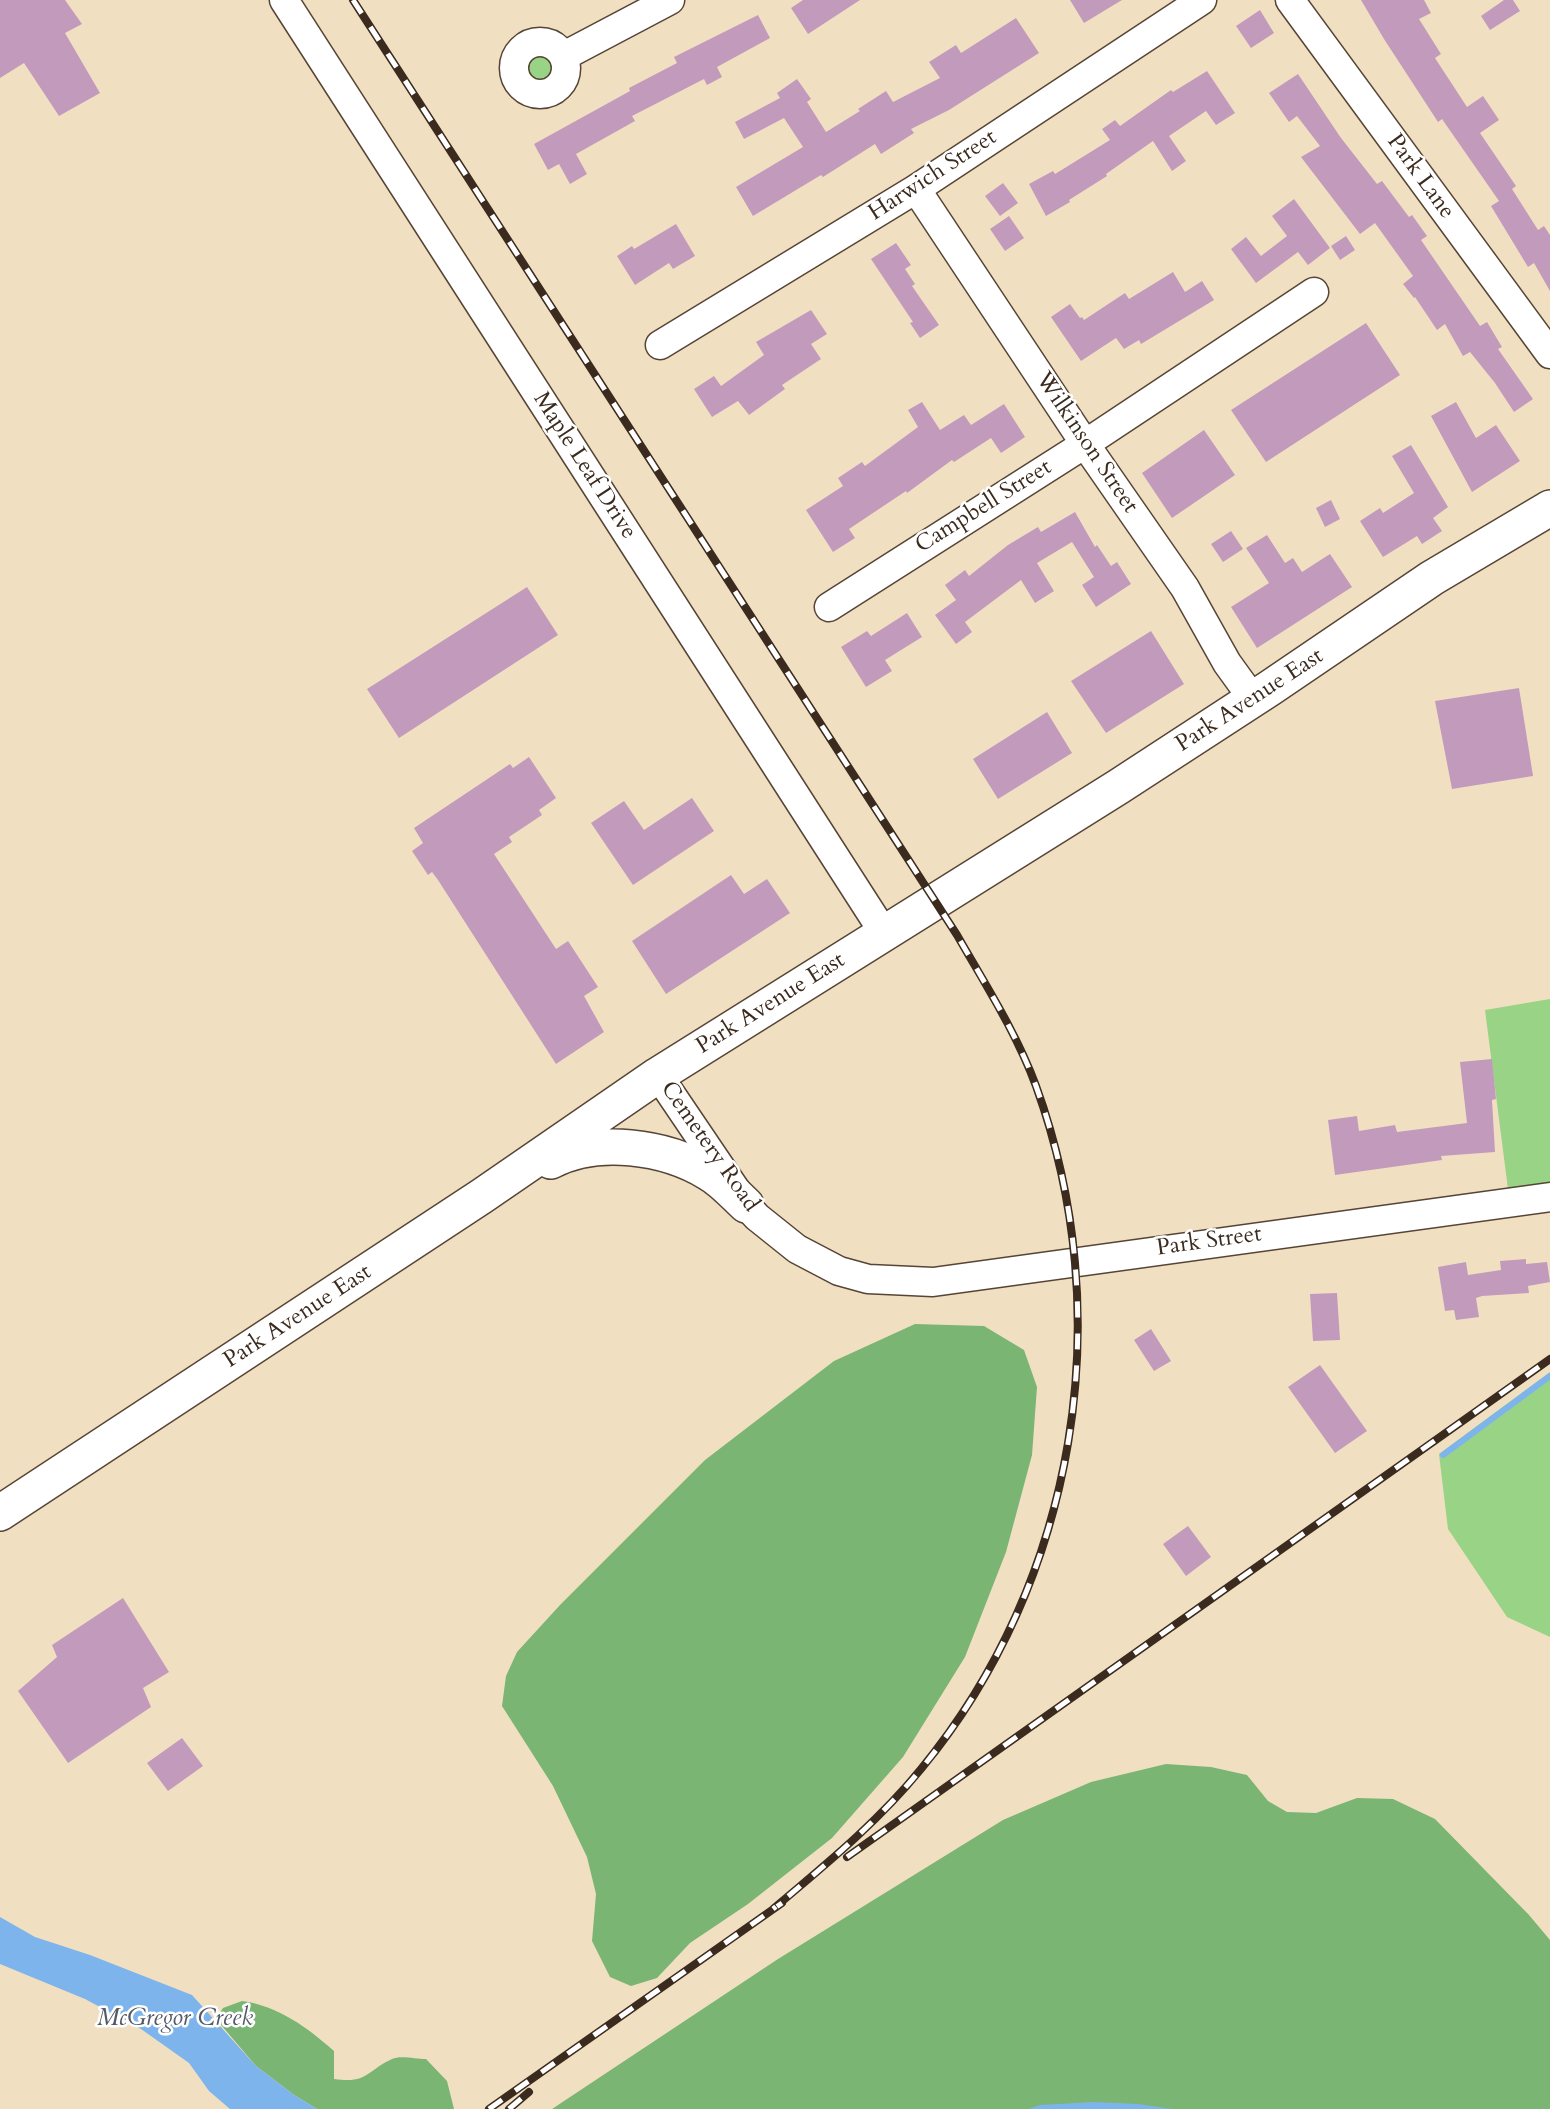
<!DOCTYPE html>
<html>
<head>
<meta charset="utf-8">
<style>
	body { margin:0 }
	canvas { display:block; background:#f1dfc1 }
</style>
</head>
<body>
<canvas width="1550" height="2109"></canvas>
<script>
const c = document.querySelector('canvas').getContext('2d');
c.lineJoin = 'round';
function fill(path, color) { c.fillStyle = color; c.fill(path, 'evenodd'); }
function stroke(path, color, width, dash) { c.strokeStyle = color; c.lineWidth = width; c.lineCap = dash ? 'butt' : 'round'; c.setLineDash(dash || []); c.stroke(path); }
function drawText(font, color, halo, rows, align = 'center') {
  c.font = font + ' Cardo,serif'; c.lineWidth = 5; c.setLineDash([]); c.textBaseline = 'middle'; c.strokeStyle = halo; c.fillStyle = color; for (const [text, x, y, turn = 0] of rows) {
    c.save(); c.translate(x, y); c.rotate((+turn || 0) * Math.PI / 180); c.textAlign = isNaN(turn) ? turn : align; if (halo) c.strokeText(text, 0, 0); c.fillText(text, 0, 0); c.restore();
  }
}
const green = new Path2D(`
	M526 67a15 15 0 1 1 30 0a15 15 0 1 1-30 0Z
	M1550,999V1191L1509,1197L1485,1010Z
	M1550,1372V1637L1507,1617L1448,1529L1439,1454Z`);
const forest = new Path2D(`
	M915,1324L984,1326L1024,1350L1037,1387L1032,1455L1006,1552L965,1657L903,1757L832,1838L748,1904L690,1943L657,1978L631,1986L610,1977L592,1941L596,1894L587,1857L553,1786L502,1706L506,1676L517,1652L560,1605L705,1460L834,1361Z
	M1166,1764L1211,1767L1247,1775L1268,1801L1287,1812L1316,1813L1357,1798L1393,1799L1435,1819L1529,1915L1550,1940V2109H552L778,1959L1003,1820L1091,1782Z
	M242,2001C278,2006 307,2027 334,2051V2079C368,2084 366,2071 392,2059C400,2055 416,2059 426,2059L447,2081L454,2109H317L294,2095L256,2066L216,2019L223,2008Z`);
const water = new Path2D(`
	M0,1917L35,1937L90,1955L192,1995L256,2066L294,2095L317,2109H230L209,2091L189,2063L141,2029L85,1999L0,1964Z
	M1094,2102L1138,2104L1173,2109H1029L1040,2105Z`);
const stream = new Path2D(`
	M1443,1455L1550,1376`);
const building = new Path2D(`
	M0,0H65L82,24L65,33L100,93L59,116L24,63L0,78Z
	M803,0H860L808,34L791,8Z
	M1070,0H1122L1084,23Z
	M1361,0H1424L1431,13L1419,19L1441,54L1435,58L1467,107L1483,96L1499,120L1480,133L1516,186L1512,189L1538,230L1544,226L1550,235V291L1534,263L1528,267L1491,206L1499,201L1442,119L1438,122L1384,39Z
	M1504,0H1513L1520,11L1490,30L1481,16Z
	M1260,10L1274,33L1251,48L1236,26Z
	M758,15L770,38L717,67L722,77L707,85L704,79L632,116L635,121L576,154L587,174L570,184L559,164L548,170L534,144L630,91L629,88L677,63L674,57Z
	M1016,18L1039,53L949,110L911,129L914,133L881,154L875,144L823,177L821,175L753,216L736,187L803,147L784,118L744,139L735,122L780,98L777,93L797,79L811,99L807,102L826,132L860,111L858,109L886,91L893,102L940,78L929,62L956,45L961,53Z
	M1207,71L1235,113L1216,125L1206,111L1169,136L1186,161L1172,171L1153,141L1106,174L1107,176L1069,200L1070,202L1046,216L1029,184L1053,171L1055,174L1110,140L1102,129L1115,120L1120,126L1171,90L1173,92Z
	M1298,74L1341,138L1377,184L1382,181L1409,217L1412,215L1427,236L1421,240L1480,326L1487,322L1502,347L1498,349L1533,399L1514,412L1495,383L1470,352L1463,356L1445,324L1437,330L1415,297L1414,298L1403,284L1413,276L1375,223L1360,234L1301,157L1320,146L1297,116L1289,122L1269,93Z
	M1003,183L1018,203L1000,216L985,196Z
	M1294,199L1330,248L1308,265L1298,252L1256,283L1231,249L1246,237L1261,256L1287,236L1272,216Z
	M1009,216L1024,238L1005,251L990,229Z
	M676,224L695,256L673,269L669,263L635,285L617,256L632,246L634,249Z
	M1346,236L1355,250L1340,260L1331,246Z
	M896,243L911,265L905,269L915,284L912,286L939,325L920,338L910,323L913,322L871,259Z
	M1173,272L1185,292L1202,281L1214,300L1141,344L1139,340L1124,349L1116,338L1081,361L1051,317L1070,304L1080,318L1082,317L1084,320L1125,293L1129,299Z
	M811,310L827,334L811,344L821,359L782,385L785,389L749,415L738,401L712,417L694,389L714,376L721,386L764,355L756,342Z
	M1366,323L1400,375L1266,462L1231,410Z
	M922,402L940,430L964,415L971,425L1004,404L1025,437L1001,453L991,438L954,462L952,460L907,493L906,491L849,529L855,538L833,552L806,510L843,486L838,478L862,462L865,466L918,427L908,410Z
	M1456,402L1476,438L1496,425L1520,461L1472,492L1431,416Z
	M1204,430L1235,475L1172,518L1142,473Z
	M1411,445L1448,507L1433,518L1442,531L1422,544L1417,536L1383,557L1360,521L1380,508L1383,513L1414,493L1392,456Z
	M1331,500L1340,519L1325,527L1316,508Z
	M1075,512L1095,547L1097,545L1111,566L1117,562L1131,584L1096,607L1082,585L1094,577L1072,542L1037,563L1054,591L1035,603L1021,580L965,622L972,632L956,644L935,615L956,600L945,585L965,570L969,576L1008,545L1038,527L1041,532Z
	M1231,531L1243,549L1223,562L1211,544Z
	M1267,535L1285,563L1293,558L1302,572L1330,554L1352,587L1257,648L1231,607L1269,583L1246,548Z
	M527,587L558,635L399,738L367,689Z
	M907,613L922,637L885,660L892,671L866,687L841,647L867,631L871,636Z
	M1151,631L1184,684L1106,733L1071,681Z
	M1519,688L1533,776L1452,789L1435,701Z
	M1047,712L1072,753L998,799L973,759Z
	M529,757L556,798L539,810L542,815L509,837L512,842L494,854L556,949L568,941L598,987L584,996L604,1032L556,1064L438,880L432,872L428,875L412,851L423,843L414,828L510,764L513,768Z
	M692,798L714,831L633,885L591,823L624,801L644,830Z
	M731,875L744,894L767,879L790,913L666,994L632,941Z
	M1492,1059L1496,1099L1492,1100L1495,1152L1441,1156L1442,1160L1335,1175L1328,1120L1357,1116L1359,1131L1395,1125L1397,1132L1467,1123L1460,1062Z
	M1526,1259V1264L1547,1262L1550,1282L1528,1286L1529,1293L1482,1296L1476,1298L1479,1317L1456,1320L1454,1310L1445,1311L1438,1267L1466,1262L1468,1275L1501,1270L1500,1261Z
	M1337,1293L1340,1340L1313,1341L1310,1294Z
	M1151,1329L1171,1361L1154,1371L1134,1340Z
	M1320,1365L1367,1431L1335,1453L1288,1387Z
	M1188,1526L1211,1557L1186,1576L1163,1544Z
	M123,1598L169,1672L143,1688L151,1707L68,1763L18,1691L57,1657L52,1645Z
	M182,1738L203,1766L168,1791L147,1763Z`);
const minor = new Path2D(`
	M284,0L884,933
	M1290,0L1550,354
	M514 68a26 26 0 1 1 52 0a26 26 0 1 1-52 0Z
	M564,56L670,0
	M916,189L1085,444L1185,588L1227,663L1253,699
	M660,345L916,189L1202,0
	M829,607L1085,444L1314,292
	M658,1075L746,1205L757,1217L797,1249L839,1271L868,1279L933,1282L1550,1197`);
const major = new Path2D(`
	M551,1161C597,1137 665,1146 709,1173C723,1181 735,1195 746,1205
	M0,1513L482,1196L658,1075L1118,787L1270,688L1432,578L1550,508`);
const rail = new Path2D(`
	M353,0L957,935C985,984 1016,1032 1036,1086C1119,1315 1077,1580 921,1769C878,1822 825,1865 773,1909
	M847,1857L1550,1359
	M489,2109L782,1903
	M509,2109L529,2092`);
const streetNames = [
	["Harwich Street",933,176,-33],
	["Park Lane",1420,177,54],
	["Wilkinson Street",1086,443,56],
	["Maple Leaf Drive",584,466,57],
	["Campbell Street",984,507,-32],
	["Park Avenue East",1250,701,-33],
	["Park Avenue East",771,1004,-32],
	["Cemetery Road",709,1147,55],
	["Park Street",1209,1242,-8],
	["Park Avenue East",298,1317,-33]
];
const waterNames = [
	["McGregor Creek",175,2019]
];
fill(green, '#99d386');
fill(forest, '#7ab573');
fill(water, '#7eb4ec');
stroke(stream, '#7eb4ec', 6);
fill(building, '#c29bbc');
stroke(minor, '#564536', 31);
stroke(major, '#564536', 38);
stroke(minor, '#fff', 28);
stroke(major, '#fff', 35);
stroke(rail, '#3b2a1e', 8);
stroke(rail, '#fff', 5, [16]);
drawText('23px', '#3b2a1e', '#fff', streetNames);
drawText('italic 24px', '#525a66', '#fff', waterNames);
</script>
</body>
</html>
